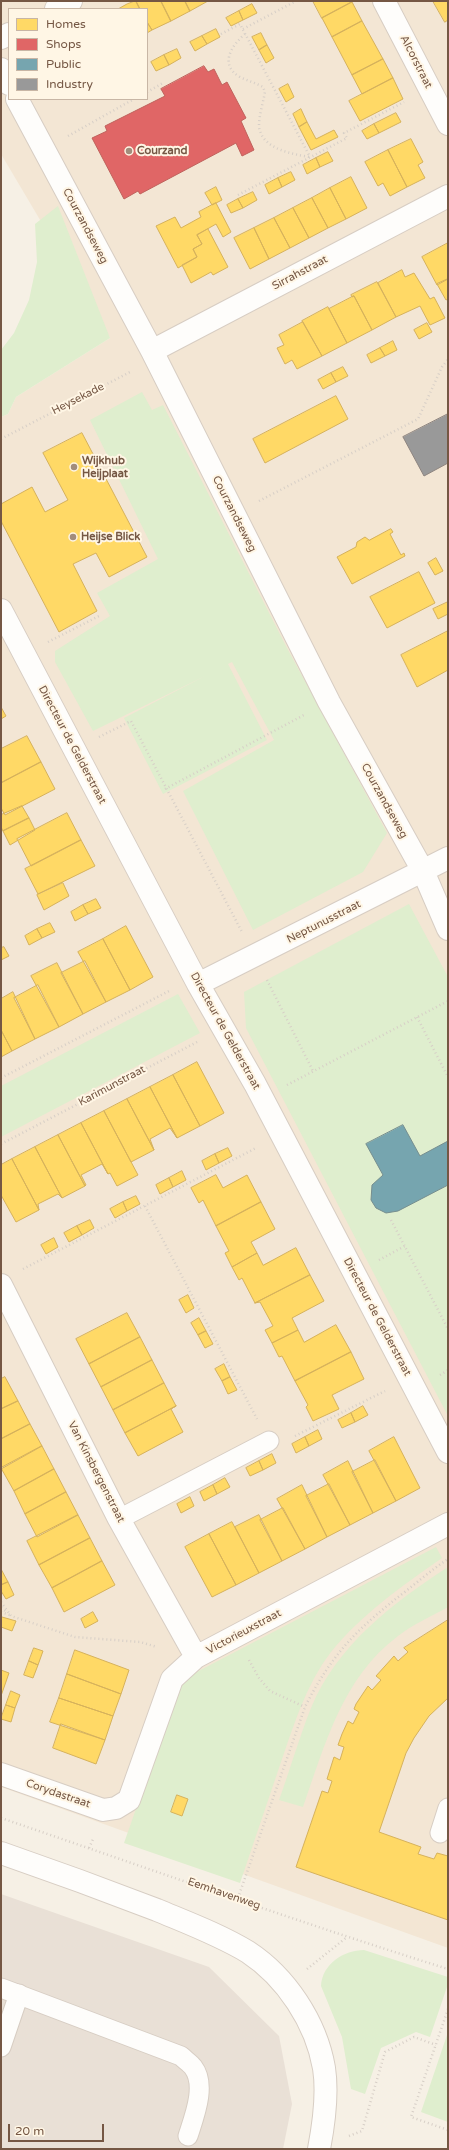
<!DOCTYPE html>
<html>
<head>
<meta charset="utf-8">
<style>
	body { margin:0 }
	#map { position:relative; width:449px; height:2150px; overflow:hidden; background:#f6f0e5; font-family:"Varela Round",sans-serif }
	canvas { display:block }
	.frame { position:absolute; inset:0; border:2px solid #755744; pointer-events:none }
	.legend { position:absolute; left:8px; top:8px; width:140px; height:92px; box-sizing:border-box; background:#fff6e5; border:1px solid #c8b6a5; margin:0; padding:5px 7px; list-style:none; font-size:12px; color:#755744 }
	.legend li { display:flex; align-items:center; gap:8px; height:20px }
	.legend b { width:20px; border:1px solid #c8b6a5 }
	.scale { position:absolute; left:8px; top:2124px; width:96px; height:18px; box-sizing:border-box; border:2px solid #755744; border-top:0; padding-left:5px; font-size:12px; line-height:14px; white-space:nowrap; color:#755744; -webkit-text-stroke:3px #fff6e5; paint-order:stroke }
</style>
</head>
<body>
<div id="map">
<canvas width="449" height="2150"></canvas>
<div class="frame"></div>
<ul class="legend">
<li><b style="height:11px;background:#ffd966"></b>Homes</li>
<li><b style="height:11px;background:#e06666"></b>Shops</li>
<li><b style="height:11px;background:#76a5af"></b>Public</li>
<li><b style="height:11px;background:#999"></b>Industry</li>
</ul>
<div class="scale">20 m</div>
</div>
<script>
const c = document.querySelector('canvas').getContext('2d');
c.lineJoin = 'round';
function fill(path, color) { c.fillStyle = color; c.fill(path, 'evenodd'); }
function stroke(path, color, width, dash) { c.strokeStyle = color; c.lineWidth = width; c.lineCap = dash ? 'butt' : 'round'; c.setLineDash(dash || []); c.stroke(path); }
function drawText(font, color, halo, rows, align = 'center') {
  c.font = font + ' "Varela Round",sans-serif'; c.lineWidth = 4; c.setLineDash([]); c.textBaseline = 'middle'; c.strokeStyle = halo; c.fillStyle = color; for (const [text, x, y, turn = 0] of rows) {
    c.save(); c.translate(x, y); c.rotate((+turn || 0) * Math.PI / 180); c.textAlign = isNaN(turn) ? turn : align; if (halo) c.strokeText(text, 0, 0); c.fillText(text, 0, 0); c.restore();
  }
}
const residential = new Path2D(`
	M1,1H448V1948L1,1787V417L8,414L16,397L110,338L1,154ZM9,9H147V99H9Z`);
const industrial = new Path2D(`
	M1,1894L209,1967L279,2036L292,2104L283,2149H1Z`);
const green = new Path2D(`
	M58,206L110,338L16,397L8,414L1,417V350L14,333L29,300L37,262L35,224Z
	M142,392L152,410L163,405L287,648L387,833L363,872L253,930L183,791L274,740L232,662L228,664L267,740L163,794L124,718L205,676L93,731L55,662V651L110,616L97,593L158,559L90,420Z
	M409,904L448,977V1416L246,1028L244,992Z
	M178,994L200,1033L1,1137V1086Z
	M436,1547L442,1558C402,1586 362,1614 331,1652C305,1686 293,1728 279,1768C266,1806 253,1845 240,1883L124,1843L180,1684L189,1676Z
	M448,1567V1607C432,1616 412,1625 398,1636C342,1678 325,1745 303,1807L279,1800C290,1770 299,1738 311,1708C337,1645 393,1603 448,1567Z
	M364,1950L448,1977V1984L430,2037L416,2032L381,2048L365,2094L351,2089L342,2037L321,1986C322,1964 344,1950 364,1950Z
	M448,2032V2122L421,2112Z`);
const homes = new Path2D(`
	M136,1H161L171,21L152,30L147,22V9H140Z
	M136,1L140,9H118L127,4Z
	M161,1H185L190,11L171,21Z
	M185,1H208L190,11Z
	M313,1H352V2L322,18Z
	M433,1H448V20L445,22Z
	M352,2L362,21L332,37L322,18Z
	M252,4L257,13L243,20L239,11Z
	M239,11L243,20L231,26L226,18Z
	M362,21L383,59L352,75L332,37Z
	M147,22L152,30L147,33Z
	M216,29L220,37L207,44L202,36Z
	M261,33L267,45L259,50L252,37Z
	M202,36L207,44L195,51L190,42Z
	M267,45L274,58L266,63L259,50Z
	M177,49L181,58L169,65L164,55Z
	M164,55L169,65L156,71L151,62Z
	M383,59L393,78L362,94L352,75Z
	M393,78L403,99L360,121L349,101Z
	M288,84L294,97L286,102L279,89Z
	M301,109L307,122L299,127L293,114Z
	M396,113L401,122L379,133L374,124Z
	M307,122L316,139L334,130L338,137L311,150L299,127Z
	M374,124L379,133L367,139L362,131Z
	M411,139L423,162L418,165L425,178L407,187L388,150Z
	M388,150L407,187L390,196L383,183L378,186L365,162Z
	M328,152L333,161L320,167L316,158Z
	M316,158L320,167L307,174L303,165Z
	M291,172L295,180L282,187L278,178Z
	M351,177L367,208L346,219L330,188Z
	M278,178L282,187L269,194L265,185Z
	M216,187L222,200L212,205L205,193Z
	M330,188L346,219L328,228L312,198Z
	M253,192L257,200L243,208L238,199Z
	M312,198L328,228L309,238L293,208Z
	M238,199L243,208L231,213L227,205Z
	M216,203L231,232L223,237L216,224L197,235L202,244L193,249L197,257L178,268L156,226L175,217L181,228L201,217L199,212Z
	M293,208L309,238L290,248L274,218Z
	M274,218L290,248L269,259L254,228Z
	M254,228L269,259L250,269L234,238Z
	M208,229L228,267L213,275L211,272L191,283L182,265L197,257L193,249L202,244L197,235Z
	M448,243V279L437,285L422,257Z
	M402,270L405,277L414,273L430,299L434,297L445,318L430,325L420,306L396,317L378,283Z
	M448,279V299L446,300L437,284Z
	M377,282L396,317L372,330L354,296L352,297L351,295Z
	M354,296L372,330L347,343L329,309Z
	M328,307L347,343L322,356L302,321Z
	M303,322L322,356L297,369L292,360L285,364L277,348L284,345L279,335Z
	M427,323L432,332L419,339L414,330Z
	M393,341L397,350L385,356L380,348Z
	M380,348L385,356L371,363L367,355Z
	M343,367L348,376L336,382L331,373Z
	M331,373L336,382L323,389L318,380Z
	M336,396L348,419L265,463L253,439Z
	M82,433L147,557L109,577L96,553L73,564L97,611L59,632L1,521V504L32,487L45,512L68,500L43,453Z
	M391,529L393,532L390,534L401,555L404,553L405,556L352,584L337,557L356,547L357,542L365,537L369,540Z
	M436,558L443,571L435,575L428,563Z
	M419,572L435,603L387,628L370,597Z
	M448,602V614L438,619L433,609Z
	M448,631V670L417,687L401,655Z
	M1,707L6,716L1,719Z
	M27,736L41,762L1,783V749Z
	M41,762L55,789L5,815L1,808V783Z
	M22,806L29,818L3,831L1,827V815Z
	M67,813L81,840L31,866L17,839Z
	M29,818L35,830L10,845L3,831Z
	M81,840L95,866L38,894L25,869Z
	M63,883L69,896L44,910L37,895Z
	M96,899L101,908L88,914L83,905Z
	M83,905L88,914L75,921L71,912Z
	M50,923L55,932L42,938L37,929Z
	M126,926L153,977L130,990L103,939Z
	M37,929L42,938L29,945L25,936Z
	M103,939L130,990L106,1002L78,952Z
	M4,947L9,956L1,960V948Z
	M85,961L106,1002L83,1014L61,973Z
	M57,963L83,1014L59,1027L31,976Z
	M38,985L59,1027L35,1039L14,998Z
	M13,992L35,1039L12,1051L1,1030V999Z
	M1,1030L12,1051L1,1057Z
	M197,1062L224,1113L200,1126L173,1075Z
	M173,1075L200,1126L177,1138L150,1087Z
	M150,1087L177,1138L170,1128L150,1139L154,1150L127,1099Z
	M127,1099L154,1150L131,1162L104,1111Z
	M104,1111L138,1175L117,1186L110,1173L108,1174L81,1123Z
	M81,1123L108,1174L102,1164L81,1175L86,1185L85,1186L58,1135Z
	M58,1135L85,1186L62,1198L35,1147Z
	M35,1147L62,1198L58,1194L38,1204L39,1210L12,1159Z
	M228,1148L232,1156L219,1163L215,1154Z
	M215,1154L219,1163L206,1170L202,1161Z
	M12,1159L39,1210L16,1222L1,1195V1165Z
	M182,1171L186,1180L173,1187L169,1178Z
	M216,1175L223,1188L247,1175L261,1202L216,1226L203,1200L199,1203L191,1188Z
	M169,1178L173,1187L160,1194L156,1185Z
	M136,1196L140,1204L127,1211L123,1202Z
	M123,1202L127,1211L115,1218L110,1209Z
	M261,1202L275,1229L251,1242L257,1253L232,1267L225,1253L229,1251L216,1226Z
	M90,1220L94,1228L82,1235L77,1226Z
	M77,1226L82,1235L69,1242L64,1233Z
	M54,1238L58,1247L46,1254L41,1245Z
	M296,1248L310,1275L255,1303L242,1278L239,1280L232,1267L257,1253L263,1265Z
	M310,1275L324,1301L292,1318L298,1330L272,1343L265,1330L273,1326L260,1302L255,1303Z
	M188,1295L194,1308L186,1313L179,1300Z
	M127,1313L140,1337L89,1364L76,1339Z
	M199,1318L206,1331L198,1335L191,1323Z
	M336,1325L351,1352L295,1381L282,1356L279,1357L272,1343L298,1330L304,1342Z
	M206,1331L213,1344L205,1348L198,1335Z
	M140,1337L152,1360L101,1387L89,1364Z
	M351,1352L364,1379L332,1395L339,1409L313,1421L306,1407L308,1405L295,1381Z
	M152,1360L164,1383L113,1410L101,1387Z
	M224,1364L230,1377L222,1381L215,1369Z
	M5,1377L18,1401L1,1409V1379Z
	M230,1377L237,1390L228,1394L222,1381Z
	M164,1383L176,1406L125,1433L113,1410Z
	M18,1401L30,1424L1,1439V1409Z
	M176,1406L171,1409L183,1432L138,1456L125,1433Z
	M363,1406L368,1415L355,1422L351,1413Z
	M351,1413L355,1422L342,1428L338,1420Z
	M30,1424L42,1446L1,1469V1439Z
	M318,1430L322,1439L309,1446L305,1437Z
	M305,1437L309,1446L296,1453L292,1444Z
	M394,1437L420,1488L396,1501L369,1451Z
	M42,1446L54,1469L14,1491L1,1468Z
	M272,1454L276,1463L263,1470L259,1461Z
	M375,1460L396,1501L373,1513L352,1472Z
	M259,1461L263,1470L250,1476L246,1468Z
	M348,1461L373,1513L350,1525L323,1475Z
	M54,1469L66,1492L25,1514L14,1491Z
	M225,1478L230,1487L217,1494L213,1485Z
	M329,1484L350,1525L327,1537L306,1496Z
	M213,1485L217,1494L204,1501L200,1492Z
	M302,1485L327,1537L305,1549L277,1499Z
	M66,1492L78,1515L37,1537L25,1514Z
	M190,1497L194,1506L181,1513L177,1504Z
	M283,1508L305,1549L282,1561L260,1520Z
	M78,1515L90,1538L39,1565L27,1541Z
	M259,1515L282,1561L259,1573L235,1527Z
	M232,1522L259,1573L236,1585L209,1534Z
	M209,1534L236,1585L212,1597L185,1547Z
	M90,1538L102,1561L52,1588L39,1565Z
	M102,1561L115,1585L64,1612L52,1588Z
	M1,1569L8,1582L1,1585Z
	M8,1582L14,1595L6,1599L1,1591V1585Z
	M93,1612L98,1621L85,1628L81,1619Z
	M2,1617L16,1621L12,1631L1,1627Z
	M448,1620V1698L429,1716L414,1738L406,1753L379,1832L421,1847L418,1854L434,1859L437,1853L448,1856V1920L296,1867L322,1791L328,1793L332,1781L327,1779L334,1757L340,1760L344,1747L338,1745L342,1734L348,1721L353,1724L359,1712L354,1709L356,1704L368,1686L372,1690L381,1680L376,1676L394,1656L398,1661L408,1652L404,1648Z
	M34,1648L43,1651L38,1665L29,1661Z
	M75,1650L129,1670L121,1694L67,1674Z
	M29,1661L38,1665L33,1678L24,1675Z
	M1,1670L9,1673L1,1696Z
	M67,1674L121,1694L113,1716L59,1698Z
	M11,1691L20,1695L15,1708L6,1705Z
	M59,1698L113,1716L105,1740L50,1722Z
	M6,1705L15,1708L11,1722L1,1719Z
	M61,1724L105,1740L96,1764L53,1748Z
	M177,1795L188,1799L182,1816L171,1812Z`);
const shops = new Path2D(`
	M204,66L208,72L214,69L222,85L227,82L246,118L241,121L254,150L242,156L236,143L140,194L138,191L124,199L92,138L107,131L105,126L165,96L161,89Z`);
const public = new Path2D(`
	M403,1125L420,1156L448,1141V1185L398,1211L386,1213L376,1208L371,1200L372,1185L383,1175L366,1144Z`);
const industry = new Path2D(`
	M448,414V463L424,476L403,437Z`);
const path = new Path2D(`
	M243,29L296,1
	M221,34L240,24L310,157
	M245,34C231,46 219,65 240,77C248,81 256,83 263,87L265,92C263,103 259,115 259,126C261,149 292,154 310,157
	M147,92L163,83
	M68,136L134,99
	M238,195L347,138L344,133L404,102
	M1,439L132,371
	M259,501L418,419L442,367L448,359
	M48,642L101,615
	M99,737L131,721L242,932
	M165,789L304,715
	M267,980L313,1071
	M417,1017L448,1077
	M1,1078L171,990
	M287,1085L448,1001
	M1,1144L199,1041
	M145,1206L257,1419
	M391,1220L448,1329
	M379,1260L405,1246
	M23,1269L256,1148
	M440,1375L448,1370
	M295,1436L385,1391
	M1,1602L11,1616L75,1637L140,1642L157,1647
	M1,1608L7,1612
	M1,1612L10,1615
	M249,1660L259,1678L270,1691L305,1707
	M1,1818C150,1869 298,1922 448,1969
	M89,1848L94,1837
	M238,1898L305,1707C332,1653 359,1627 406,1591C420,1580 434,1568 448,1559
	M307,1969L347,1937
	M448,2009L411,2117L448,2130
	M349,2136L362,2131L385,2052L414,2037L436,2045`);
const service = new Path2D(`
	M119,1519L269,1441
	M440,1833L448,1808
	M1,1988L181,2056C185,2060 190,2063 193,2067C207,2085 194,2117 188,2136
	M1,2047L19,1994`);
const minor = new Path2D(`
	M384,1L448,124
	M56,9L71,1
	M1,38L9,34
	M1,69L9,84
	M17,99L152,351L329,702L423,871L448,929
	M152,351L448,196
	M1,610L198,984L255,1084L448,1452
	M198,984L448,858
	M1,1285L119,1519L196,1657
	M1,1774L103,1810L116,1808L129,1800L172,1679L196,1657L448,1524`);
const tertiary = new Path2D(`
	M1,1853C53,1871 105,1890 157,1910C188,1923 220,1935 248,1952C286,1977 316,2022 324,2068C328,2094 324,2123 319,2149`);
const markers = [
	[129,151,4,"#a28d7c"],
	[74,467,4,"#a28d7c"],
	[73,537,4,"#a28d7c"]
];
const streetNames = [
	["Alcorstraat",416,62,63],
	["Courzandseweg",85,226,62],
	["Sirrahstraat",300,273,-28],
	["Heysekade",78,399,-27],
	["Courzandseweg",234,514,63],
	["Directeur de Gelderstraat",72,745,62],
	["Courzandseweg",384,801,61],
	["Neptunusstraat",324,922,-27],
	["Directeur de Gelderstraat",225,1031,61],
	["Karimunstraat",112,1086,-28],
	["Directeur de Gelderstraat",377,1317,62],
	["Van Kinsbergenstraat",96,1472,63],
	["Victorieuxstraat",244,1632,-28],
	["Corydastraat",58,1794,19],
	["Eemhavenweg",224,1894,19]
];
const poiNames = [
	["Courzand",137,151],
	["Wijkhub",82,461],
	["Heijplaat",82,474],
	["Heijse Blick",81,537]
];
fill(residential, '#f3e6d4');
fill(industrial, '#e9e0d6');
fill(green, '#dfeece');
fill(homes, '#ffd966');
stroke(homes, '#d6b25c', 1);
fill(shops, '#e06666');
stroke(shops, '#c0625c', 1);
fill(public, '#76a5af');
stroke(public, '#768e8f', 1);
fill(industry, '#999');
stroke(industry, '#8e8580', 1);
stroke(service, '#d7cdc3', 21);
stroke(minor, '#d7cdc3', 24);
stroke(tertiary, '#d7cdc3', 24);
stroke(path, '#d7cfc7', 2.5, [1, 3]);
stroke(service, '#fefdfb', 19);
stroke(minor, '#fefdfb', 22);
stroke(tertiary, '#fefdfb', 22);
for (const [x, y, r, color] of markers) { const dot = new Path2D(); dot.arc(x, y, r, 0, 2 * Math.PI); c.fillStyle = color; c.fill(dot); stroke(dot, '#fff6e5', 1.5); }
drawText('11px', '#755744', '#fff6e5', streetNames);
drawText('bold 11px', '#755744', '#fff6e5', poiNames, 'left');
</script>
</body>
</html>
